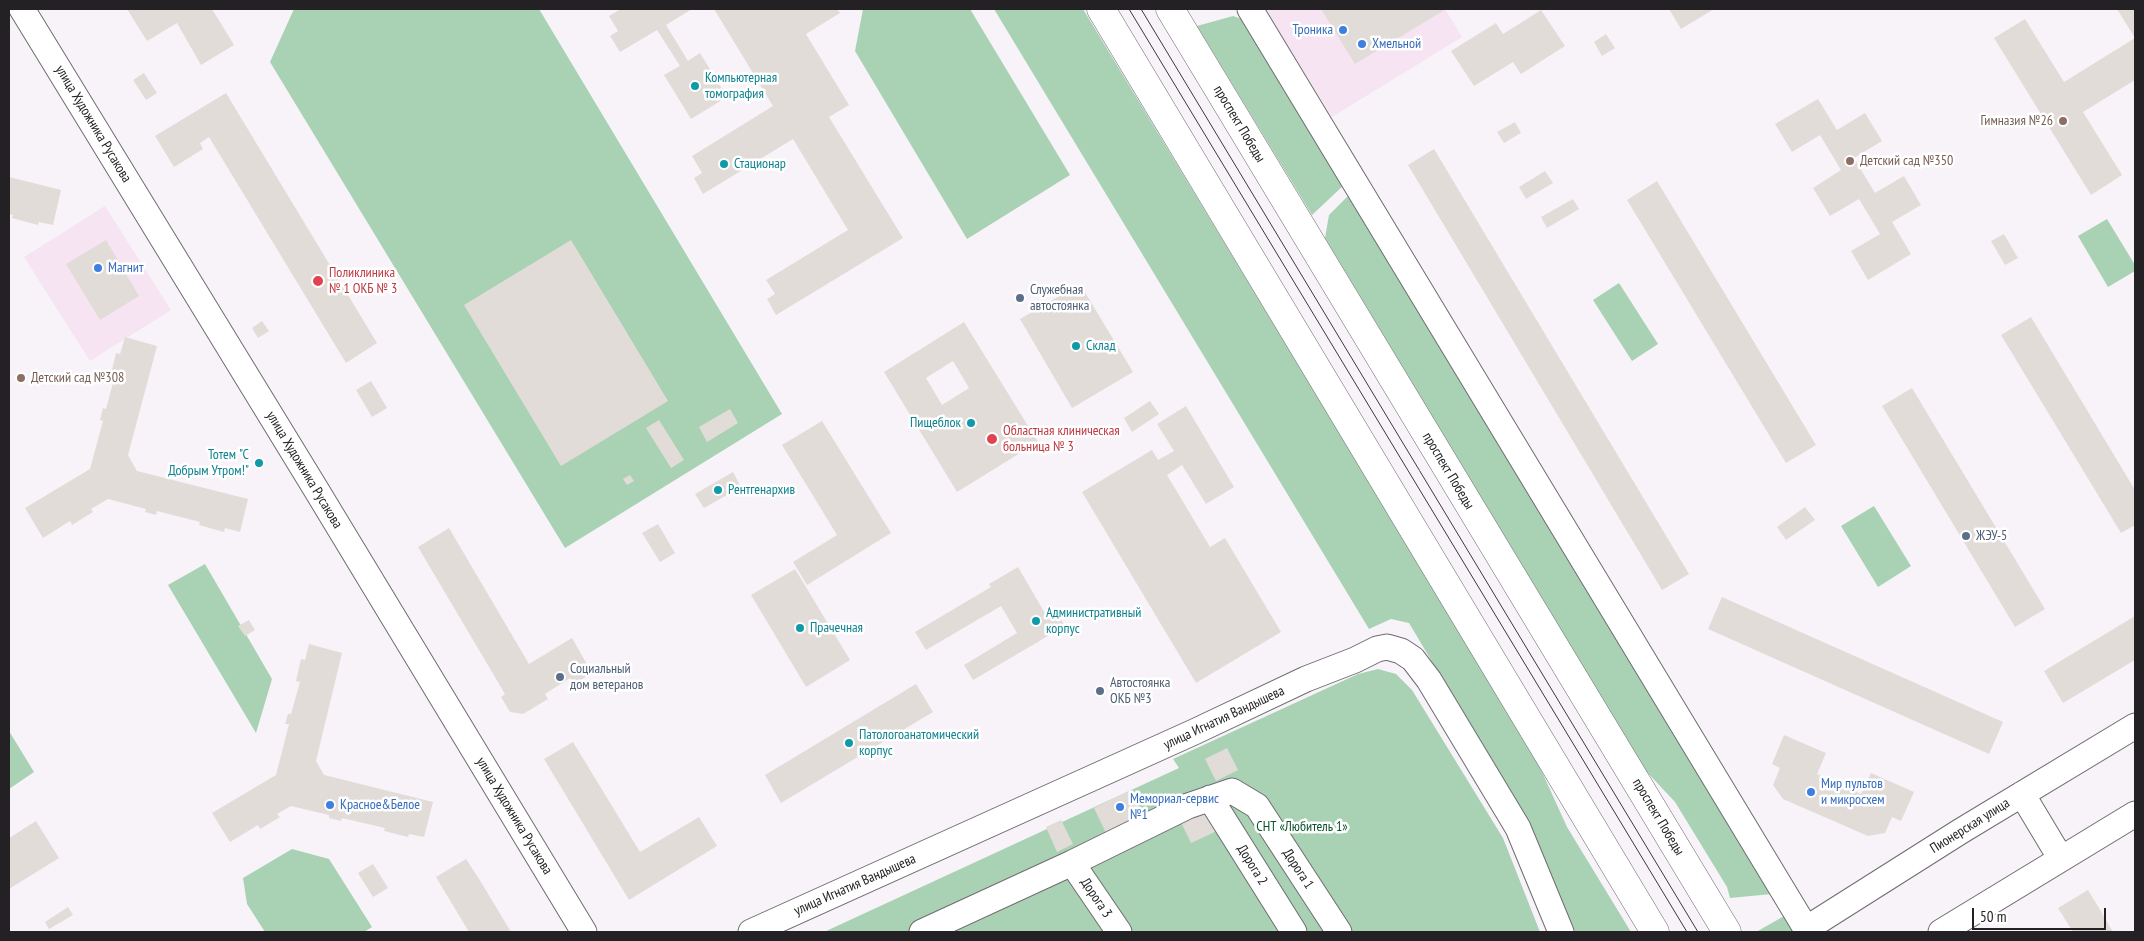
<!DOCTYPE html>
<html>
<head>
<meta charset="utf-8">
<style>
	body { margin:0 }
	#map { position:relative; width:2144px; height:941px; overflow:hidden; background:#f7f3f8; font-family:"PT Sans Narrow",sans-serif }
	canvas { display:block }
	.frame { position:absolute; inset:0; border:10px solid #232123; pointer-events:none }
	.scale { position:absolute; left:1972px; top:908px; width:134px; height:22px; box-sizing:border-box; border:2px solid #232123; border-top:0; padding-left:6px; font-size:15px; line-height:18px; white-space:nowrap; color:#232123; -webkit-text-stroke:4px #fff; paint-order:stroke }
</style>
</head>
<body>
<div id="map">
<canvas width="2144" height="941"></canvas>
<div class="frame"></div>
<div class="scale">50 m</div>
</div>
<script>
const c = document.querySelector('canvas').getContext('2d');
c.lineJoin = 'round';
function fill(path, color) { c.fillStyle = color; c.fill(path, 'evenodd'); }
function stroke(path, color, width, dash) { c.strokeStyle = color; c.lineWidth = width; c.lineCap = dash ? 'butt' : 'round'; c.setLineDash(dash || []); c.stroke(path); }
function drawText(font, color, halo, rows, align = 'center') {
  c.font = font + ' "PT Sans Narrow",sans-serif'; c.lineWidth = 5; c.setLineDash([]); c.textBaseline = 'middle'; c.strokeStyle = halo; c.fillStyle = color; for (const [text, x, y, turn = 0] of rows) {
    c.save(); c.translate(x, y); c.rotate((+turn || 0) * Math.PI / 180); c.textAlign = isNaN(turn) ? turn : align; if (halo) c.strokeText(text, 0, 0); c.fillText(text, 0, 0); c.restore();
  }
}
const commercial = new Path2D(`
	M1265,9H1445L1462,37L1332,117Z
	M105,206L171,310L90,361L24,257Z`);
const green = new Path2D(`
	M294,9H539L782,414L565,548L270,62Z
	M863,9H970L1070,175L967,239L855,51Z
	M994,9H1083L1526,742L1528,741L1567,827L1631,932H1575L1506,786L1409,623L1391,619L1369,629Z
	M1233,16L1242,19L1344,185L1312,215L1197,26Z
	M1350,194L1772,894L1730,898L1727,887L1675,802L1646,771L1325,238L1329,215Z
	M2107,219L2135,265V271L2108,287L2078,236Z
	M1619,283L1658,344L1632,361L1593,300Z
	M1874,506L1911,566L1878,587L1841,526Z
	M205,564L272,679L256,733L168,585Z
	M1378,669L1396,674L1412,690L1503,838L1540,932H824L1179,768L1173,759L1358,674Z
	M9,731L34,772L9,789Z
	M292,849L329,859L372,927L364,932H265L247,904L243,878Z
	M1786,915L1796,932H1756Z`);
const building = new Path2D(`
	M127,9H212L234,45L201,65L177,23L147,41Z
	M621,9H692L666,25L688,61L700,53L727,97L691,119L664,75L680,66L657,30L620,52L610,36L618,31L609,16Z
	M714,9H837L840,13L806,34L849,105L829,117L903,238L776,315L767,299L775,294L766,280L848,230L793,139L703,194L694,178L702,173L692,156L773,106Z
	M1321,9H1441L1443,11L1355,64Z
	M1669,9H1714L1681,29Z
	M2117,9H2135V80L2083,112L2122,175L2091,195L1994,38L2025,19L2064,82L2135,38Z
	M1541,10L1565,46L1521,74L1513,62L1474,86L1451,51L1496,23L1503,34Z
	M1606,34L1615,48L1602,56L1594,42Z
	M144,73L157,93L146,100L133,80Z
	M226,93L377,343L346,363L209,137L200,143L203,149L174,167L155,136Z
	M1818,99L1837,130L1865,113L1882,141L1854,158L1875,193L1904,176L1921,205L1892,222L1911,254L1868,280L1851,251L1880,234L1859,199L1830,216L1813,188L1841,170L1820,135L1792,152L1775,124Z
	M1515,122L1521,133L1504,143L1497,132Z
	M1434,149L1689,574L1662,590L1408,165Z
	M1545,171L1553,183L1526,199L1519,187Z
	M9,177L61,190L53,225L39,222L38,225L12,218L13,215L9,214Z
	M1657,181L1816,445L1786,463L1627,200Z
	M1573,199L1579,209L1547,228L1541,217Z
	M2004,234L2018,258L2005,265L1991,241Z
	M106,240L139,296L100,320L66,264Z
	M571,240L668,401L561,466L464,305Z
	M1080,284L1133,372L1072,408L1020,319Z
	M2031,317L2135,490V525L2121,533L2001,335Z
	M262,321L269,331L258,338L252,328Z
	M964,322L1038,442L957,492L884,372ZM953,361L969,388L942,405L926,378Z
	M125,337L157,346L128,455L137,471L248,499L240,532L225,528L224,532L199,525L200,522L157,511L156,515L145,512L146,509L108,499L91,509L93,512L72,525L70,521L43,538L25,508L90,469L103,421L100,420L103,408L106,409L114,379L110,378L116,353L120,354Z
	M371,381L387,408L372,417L356,390Z
	M1912,388L2045,609L2015,627L1882,406Z
	M1150,401L1159,414L1132,432L1124,418Z
	M1186,406L1234,487L1206,504L1182,465L1167,475L1210,547L1225,538L1281,632L1196,683L1082,492L1152,450L1158,460L1174,451L1157,424Z
	M730,409L738,423L707,442L699,427Z
	M659,420L684,460L671,468L646,428Z
	M822,421L891,533L807,585L793,562L837,535L782,445Z
	M733,472L741,487L704,508L695,494Z
	M630,475L634,481L627,485L623,479Z
	M1805,507L1815,520L1786,540L1777,527Z
	M658,524L675,553L660,562L642,533Z
	M449,528L529,664L572,638L592,673L574,684L570,678L545,694L548,699L523,714L510,712L501,697L505,694L418,547Z
	M1018,567L1046,615L1055,610L1065,626L973,680L964,665L1017,633L1001,606L926,650L915,632L991,587L989,584Z
	M795,569L850,660L806,687L751,595Z
	M1722,597L2003,722L1989,754L1708,629Z
	M2135,616V660L2063,703L2044,671Z
	M249,620L255,630L245,636L238,626Z
	M309,644L342,653L316,761L324,775L433,802L424,837L409,834L408,837L384,831L385,828L342,818L341,821L329,818V815L291,806L277,814L280,817L260,829L258,825L230,842L212,813L276,775L289,724H285L288,714H291L300,682L296,681L301,659L305,660Z
	M916,684L933,712L781,803L765,775Z
	M1784,735L1826,753L1817,774L1861,794L1871,773L1914,792L1901,821L1892,817L1885,833L1868,836L1783,799L1773,785L1780,768L1772,764Z
	M573,742L640,852L699,817L717,846L629,900L544,759Z
	M1227,748L1238,770L1216,781L1205,759Z
	M1131,790L1144,817L1107,835L1094,808Z
	M1205,805L1217,831L1191,843L1179,818Z
	M1061,820L1073,844L1057,852L1046,827Z
	M36,821L59,858L9,889V838Z
	M466,859L481,882L511,932H469L436,877Z
	M373,864L388,888L373,897L358,873Z
	M2088,890L2099,908L2113,932H2073L2058,908Z
	M68,907L73,915L49,929L45,922Z`);
const minor = new Path2D(`
	M22,9L317,491L584,932
	M1250,9L1808,932
	M2022,794L2061,859
	M1210,798L1294,932
	M1072,863L1119,932
	M1806,929L1961,831L2135,726
	M751,932L1194,732L1306,679L1355,660L1377,649L1387,647L1401,651L1413,659L1429,680L1518,828L1561,932
	M922,932L1072,863L1188,806L1232,791L1257,806L1339,932
	M1941,932L2135,814`);
const major = new Path2D(`
	M1101,9L1655,932
	M1170,9L1727,932`);
const tram = new Path2D(`
	M1129,9L1687,932
	M1141,9L1698,932`);
const markers = [
	[1343,30,5,"#3f7fe0"],
	[1362,44,5,"#3f7fe0"],
	[695,86,5,"#0f9aa8"],
	[2063,121,5,"#8d6e63"],
	[1850,161,5,"#8d6e63"],
	[724,164,5,"#0f9aa8"],
	[98,268,5,"#3f7fe0"],
	[318,281,6,"#e0444e"],
	[1020,298,5,"#5c6f8a"],
	[1076,346,5,"#0f9aa8"],
	[21,378,5,"#8d6e63"],
	[971,423,5,"#0f9aa8"],
	[992,439,6,"#e0444e"],
	[259,463,5,"#0f9aa8"],
	[718,490,5,"#0f9aa8"],
	[1966,536,5,"#5c6f8a"],
	[1036,621,5,"#0f9aa8"],
	[800,628,5,"#0f9aa8"],
	[560,677,5,"#5c6f8a"],
	[1100,691,5,"#5c6f8a"],
	[849,743,5,"#0f9aa8"],
	[1811,792,5,"#3f7fe0"],
	[330,805,5,"#3f7fe0"],
	[1120,807,5,"#3f7fe0"]
];
const shopNames = [
	["Троника",1333,30,"right"],
	["Хмельной",1372,44],
	["Магнит",108,268],
	["Мир пультов",1821,784],
	["и микросхем",1821,800],
	["Мемориал-сервис",1130,799],
	["№1",1130,815],
	["Красное&Белое",340,805]
];
const cultureNames = [
	["Компьютерная",705,78],
	["томография",705,94],
	["Стационар",734,164],
	["Склад",1086,346],
	["Пищеблок",961,423,"right"],
	["Тотем \"С",249,455,"right"],
	["Добрым Утром!\"",249,471,"right"],
	["Рентгенархив",728,490],
	["Административный",1046,613],
	["корпус",1046,629],
	["Прачечная",810,628],
	["Патологоанатомический",859,735],
	["корпус",859,751]
];
const educationNames = [
	["Гимназия №26",2053,121,"right"],
	["Детский сад №350",1860,161],
	["Детский сад №308",31,378]
];
const streetNames = [
	["улица Художника Русакова",93,124,59],
	["проспект Победы",1239,124,59],
	["улица Художника Русакова",304,470,59],
	["проспект Победы",1448,471,59],
	["улица Игнатия Вандышева",1224,718,-25],
	["улица Художника Русакова",514,816,59],
	["проспект Победы",1658,817,59],
	["Пионерская улица",1970,826,-32],
	["Дорога 2",1252,865,58],
	["Дорога 1",1298,869,57],
	["улица Игнатия Вандышева",855,885,-24],
	["Дорога 3",1096,898,56]
];
const healthNames = [
	["Поликлиника",329,273],
	["№ 1 ОКБ № 3",329,289],
	["Областная клиническая",1003,431],
	["больница № 3",1003,447]
];
const serviceNames = [
	["Служебная",1030,290],
	["автостоянка",1030,306],
	["ЖЭУ-5",1976,536],
	["Социальный",570,669],
	["дом ветеранов",570,685],
	["Автостоянка",1110,683],
	["ОКБ №3",1110,699]
];
const parkNames = [
	["СНТ «Любитель 1»",1302,827]
];
fill(commercial, '#f7e4f3');
fill(green, '#a9d2b4');
fill(building, '#e2dcd9');
stroke(minor, '#6f6c70', 27);
stroke(major, '#6f6c70', 29);
stroke(minor, '#fff', 25);
stroke(major, '#fff', 28);
stroke(tram, '#3a383a', 1);
for (const [x, y, r, color] of markers) { const dot = new Path2D(); dot.arc(x, y, r, 0, 2 * Math.PI); c.fillStyle = color; c.fill(dot); stroke(dot, '#fff', 2); }
drawText('14px', '#366cbe', '#fff', shopNames, 'left');
drawText('14px', '#0d838f', '#fff', cultureNames, 'left');
drawText('14px', '#785e54', '#fff', educationNames, 'left');
drawText('14px', '#232123', '#fff', streetNames);
drawText('14px', '#be3a42', '#fff', healthNames, 'left');
drawText('14px', '#4e5e75', '#fff', serviceNames, 'left');
drawText('14px', '#0a522b', '#fff', parkNames);
</script>
</body>
</html>
